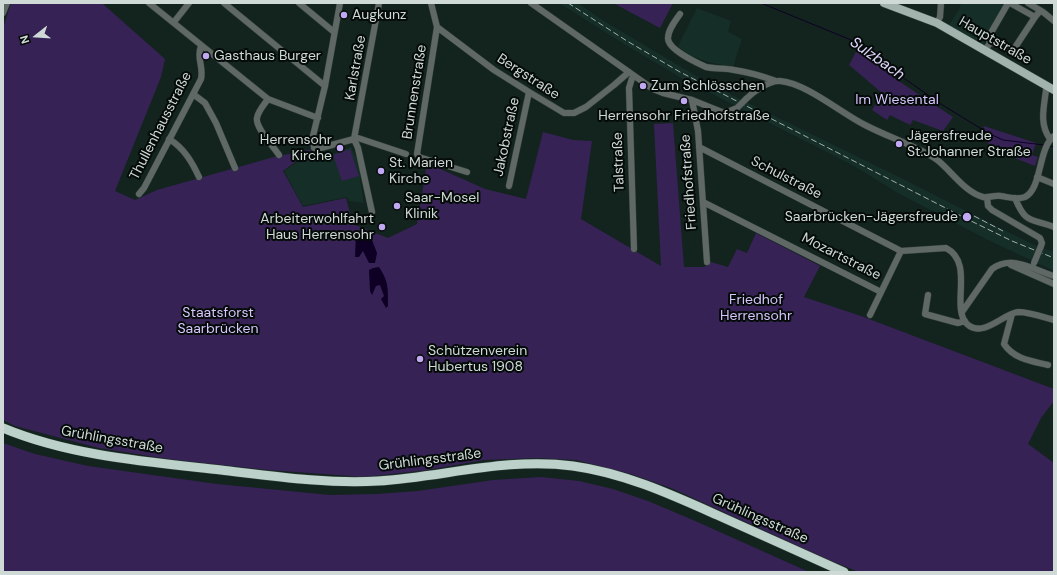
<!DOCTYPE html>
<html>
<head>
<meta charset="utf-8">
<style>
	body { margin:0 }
	#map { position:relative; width:1057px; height:575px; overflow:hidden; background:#13231e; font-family:"DM Sans",sans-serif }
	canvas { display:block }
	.frame { position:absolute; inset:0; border:4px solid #cfd9d6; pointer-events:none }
	.north { position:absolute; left:16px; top:16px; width:40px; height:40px; -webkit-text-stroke:3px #050b09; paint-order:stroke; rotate:253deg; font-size:11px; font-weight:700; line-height:16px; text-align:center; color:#cfd9d6 }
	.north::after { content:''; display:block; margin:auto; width:14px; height:18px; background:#cfd9d6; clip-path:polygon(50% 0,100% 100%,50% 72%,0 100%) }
</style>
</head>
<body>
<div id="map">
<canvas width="1057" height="575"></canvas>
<div class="frame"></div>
<div class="north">N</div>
</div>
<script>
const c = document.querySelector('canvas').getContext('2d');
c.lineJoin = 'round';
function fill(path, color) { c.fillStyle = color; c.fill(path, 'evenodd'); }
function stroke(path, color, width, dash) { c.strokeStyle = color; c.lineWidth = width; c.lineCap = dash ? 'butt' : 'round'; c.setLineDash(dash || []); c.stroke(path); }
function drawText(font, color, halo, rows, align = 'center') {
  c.font = font + ' "DM Sans",sans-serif'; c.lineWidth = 4; c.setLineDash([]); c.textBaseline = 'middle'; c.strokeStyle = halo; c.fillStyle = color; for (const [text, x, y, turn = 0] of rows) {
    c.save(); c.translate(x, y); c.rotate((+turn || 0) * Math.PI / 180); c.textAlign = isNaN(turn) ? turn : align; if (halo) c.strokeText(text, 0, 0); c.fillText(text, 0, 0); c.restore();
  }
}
const built = new Path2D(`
	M559,3H578L604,21L703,80L738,98L895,175L1034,245L1054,252V271L990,241L898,193L854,166L683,79L624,44Z
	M961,3H1007L983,47L948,26L959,10Z
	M697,8L731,21L728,32L742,39L733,67L708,62L686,54L678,46Z
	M351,147L359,163L361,171L360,179L364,203L349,201L347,197L303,206L284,171L312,152L316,157L331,151L333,154Z`);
const green = new Path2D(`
	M11,3H103V4L165,59L161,77L115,191L135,200L157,190L274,157L313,149L283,171L303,207L346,198L353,224L388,238L417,224L427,163L485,189L526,199L543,132L573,140L592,141L581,219L661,266L654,124L673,123L684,267H704L711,262L728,267L737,249L747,253L756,233L820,266L804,297L861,316L1054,389V401L1041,418L1028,444L1054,463V572H859L829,560L671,488L631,474L576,460L537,458L484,460L427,470L365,477L268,470L168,459L99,448L15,426L3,420V28Z
	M613,3H673L660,28Z
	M858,48L894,78L953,117L943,131L913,120L910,125L890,115L887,120L872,110L882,93L849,65Z
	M984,126L1036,143L1032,155L1038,157L1035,166L992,149L981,133Z
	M350,149L359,176L342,181L333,155Z
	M3,443L35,454L88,466L217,484L330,495L377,494L418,491L493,480L541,477L579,481L613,489L648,501L693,520L809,572H3Z`);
const water = new Path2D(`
	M356,233L370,235L377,253L375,263H369L363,251L359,257H355Z
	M379,267C389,282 388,289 388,306L386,308L381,299L384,296L380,285L376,286L372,295L370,291L369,270L373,268Z`);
const stream = new Path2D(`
	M761,3L856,42L905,79L941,104L988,133L1003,140L1044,145
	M1050,146L1054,147`);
const minor = new Path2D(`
	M149,3L268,99L318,118
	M224,3L325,86
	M299,3L334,32
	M340,3L325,86L313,136L314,148L317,149L354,139
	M431,3L437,27L494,70L529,92L564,113H574L586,107L614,85L629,72
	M531,3L653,89L663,93L692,100L722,112H727L737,108
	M1010,3L1035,17
	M1028,3L1043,12L1054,21
	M3,13L7,3
	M680,14C675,21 668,30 668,38C667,49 697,63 706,67C715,69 725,68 734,70C748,72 762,76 776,81
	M174,22L189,3
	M937,23L940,17L941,3
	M437,27L417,154L419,157L467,172
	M990,43L988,38L1007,5L1010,3
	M985,50L990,43C1001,42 1006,51 1014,49L1035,17L1040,11
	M633,75L629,88L634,249
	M1048,86L1046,90C1044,107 1039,124 1050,139
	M193,94L205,103L216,123L235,168
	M268,99C264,105 258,111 257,118C255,127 273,146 279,155
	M746,99C753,92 769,80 780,81C806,83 841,113 865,125C888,137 914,145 936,159C950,169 964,192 983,197C988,198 995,195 1001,196C1008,197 1017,200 1025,197C1042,189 1038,148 1054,136
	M692,100L698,131L707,262
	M355,137L406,154
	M169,139C184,148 192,162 199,177
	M354,139L379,3
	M354,139L358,148L372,212
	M699,147L901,251L946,248C975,263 950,307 967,324C983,339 1004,313 1018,312C1029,312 1043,317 1054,320
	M1037,177L1054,184
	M509,186L529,92
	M139,194L144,188L201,79C204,66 196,59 201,46
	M987,197L988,206L992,210L1040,238L1042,243L1041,246
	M1015,198C1026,225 1031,218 1054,227
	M703,202L881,292
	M1011,265L1054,284
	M928,295L925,314L958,323L965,321
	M962,312L992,269C1012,254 1034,270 1054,276
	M1012,314L1004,344C1014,359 1031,361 1048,365
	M870,315L901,251`);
const major = new Path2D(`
	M884,3L937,23L1054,90`);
const highway = new Path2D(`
	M3,428C70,456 149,462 221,470C272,476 326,484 378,481C443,477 507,457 573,466C624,473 670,494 717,515C759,534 802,553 844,572`);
const rail = new Path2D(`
	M568,3L627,41L680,72L969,220L1012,241L1054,258
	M974,216L1003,231`);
const minorBridge = new Path2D(`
	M737,108L746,99
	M1034,263L1041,246`);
const markers = [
	[344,15,4,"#c1a8f3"],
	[206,56,4,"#c1a8f3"],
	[643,86,4,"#c1a8f3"],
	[684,101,4,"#c1a8f3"],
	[899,144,4,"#c1a8f3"],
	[340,148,4,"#c1a8f3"],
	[381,171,4,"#c1a8f3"],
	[397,206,4,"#c1a8f3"],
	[967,217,5,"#c1a8f3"],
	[382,227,4,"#c1a8f3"],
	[420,359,4,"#c1a8f3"]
];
const poiNames = [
	["Augkunz",352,15],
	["Gasthaus Burger",214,56],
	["Zum Schlösschen",651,86],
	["Herrensohr Friedhofstraße",684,116,"center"],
	["Jägersfreude",907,136],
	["St.Johanner Straße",907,152],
	["Herrensohr",332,140,"right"],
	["Kirche",332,156,"right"],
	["St. Marien",389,163],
	["Kirche",389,179],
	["Saar-Mosel",405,198],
	["Klinik",405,214],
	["Saarbrücken-Jägersfreude",958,217,"right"],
	["Arbeiterwohlfahrt",374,219,"right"],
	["Haus Herrensohr",374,235,"right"],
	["Schützenverein",428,351],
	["Hubertus 1908",428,367]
];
const streetNames = [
	["Hauptstraße",995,41,30],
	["Karlstraße",356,68,-80],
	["Bergstraße",528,77,33],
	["Brunnenstraße",415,92,-81],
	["Thullenhausstraße",161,126,-63],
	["Jakobstraße",507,137,-78],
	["Talstraße",619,162,-92],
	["Schulstraße",786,178,27],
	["Friedhofstraße",689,182,-94],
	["Mozartstraße",841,257,27],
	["Grühlingsstraße",112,440,10],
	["Grühlingsstraße",430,460,-7],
	["Grühlingsstraße",760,519,24]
];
const parkNames = [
	["Im Wiesental",897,100],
	["Friedhof",756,300],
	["Herrensohr",756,316],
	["Staatsforst",218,313],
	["Saarbrücken",218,329]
];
const waterNames = [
	["Sulzbach",877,59,35]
];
fill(built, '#152e27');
fill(green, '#372256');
fill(water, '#0e0024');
stroke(stream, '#0e0024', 1);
stroke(minor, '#31403b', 7);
stroke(major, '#31403b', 9);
stroke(highway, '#31403b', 10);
stroke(minor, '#606866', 6);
stroke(major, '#a2b3ae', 8);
stroke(highway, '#bcd1ca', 9);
stroke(rail, '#a2aeaa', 1, [6, 3]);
stroke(minorBridge, '#31403b', 7, []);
stroke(minorBridge, '#606866', 6);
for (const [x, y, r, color] of markers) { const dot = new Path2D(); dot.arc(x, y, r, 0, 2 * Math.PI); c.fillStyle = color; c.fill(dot); stroke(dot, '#050b09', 1.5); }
drawText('14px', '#cfd9d6', '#050b09', poiNames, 'left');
drawText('14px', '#cfd9d6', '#050b09', streetNames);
drawText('14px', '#d6c4fd', '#050b09', parkNames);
drawText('italic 15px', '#e1d5fc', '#050b09', waterNames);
</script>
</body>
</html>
